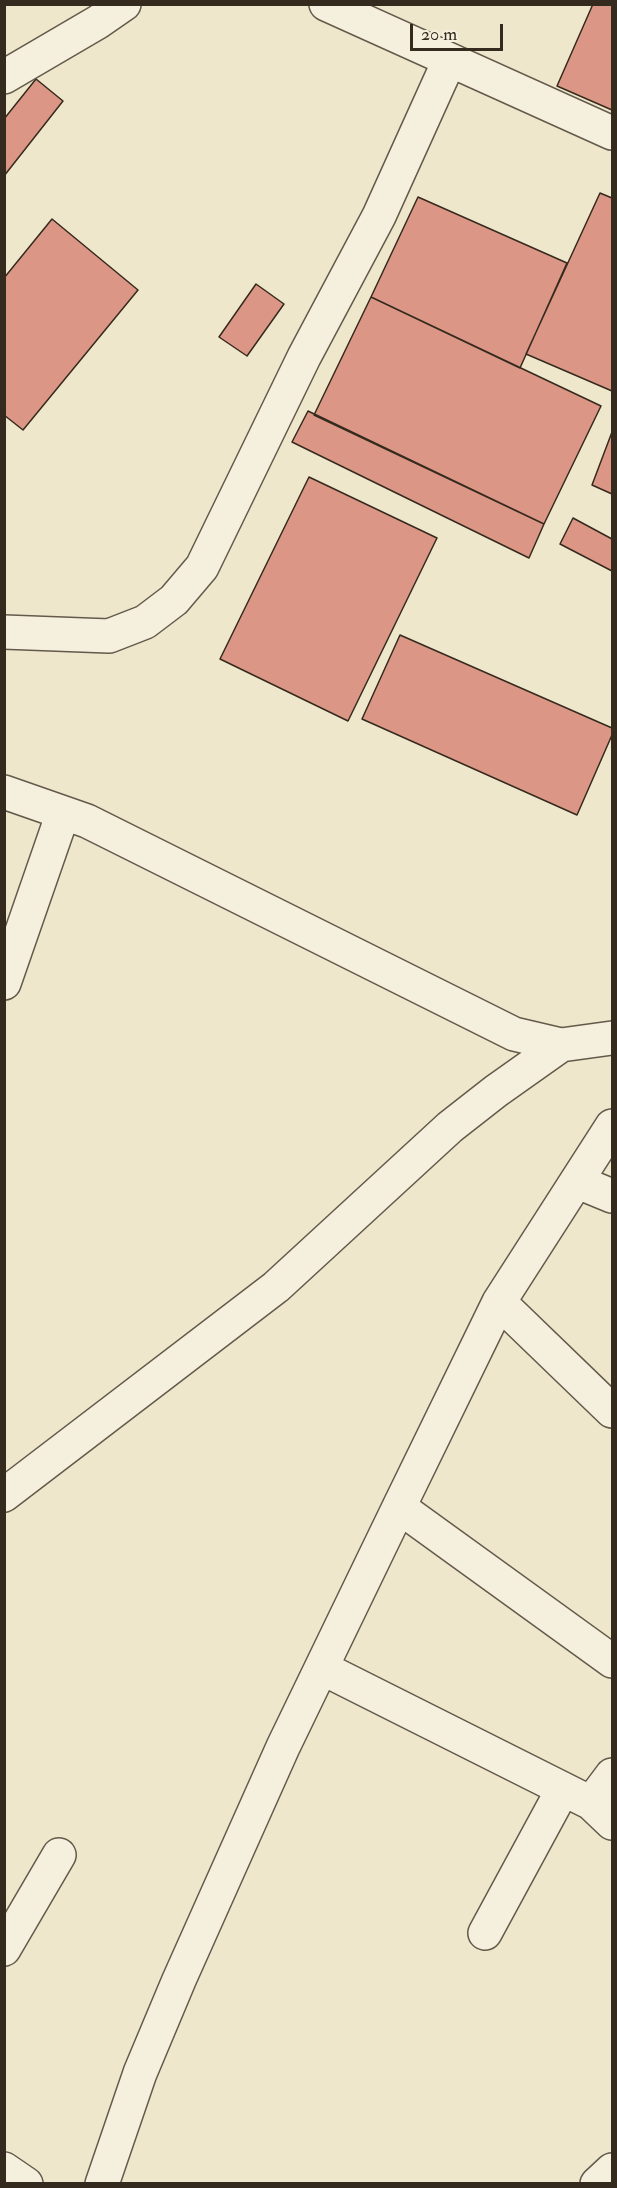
<!DOCTYPE html>
<html>
<head>
<meta charset="utf-8">
<style>
	body { margin:0 }
	#map { position:relative; width:617px; height:2188px; overflow:hidden; background:#efe7cc; font-family:"IM FELL Double Pica",serif }
	canvas { display:block }
	.frame { position:absolute; inset:0; border:6px solid #352a1e; pointer-events:none }
	.scale { position:absolute; left:410px; top:24px; width:93px; height:27px; box-sizing:border-box; border:3px solid #352a1e; border-top:0; padding-left:8px; font-size:18px; line-height:21px; white-space:nowrap; color:#352a1e; -webkit-text-stroke:4px #f5efde; paint-order:stroke }
</style>
</head>
<body>
<div id="map">
<canvas width="617" height="2188"></canvas>
<div class="frame"></div>
<div class="scale">20 m</div>
</div>
<script>
const c = document.querySelector('canvas').getContext('2d');
c.lineJoin = 'round';
function fill(path, color) { c.fillStyle = color; c.fill(path, 'evenodd'); }
function stroke(path, color, width, dash) { c.strokeStyle = color; c.lineWidth = width; c.lineCap = dash ? 'butt' : 'round'; c.setLineDash(dash || []); c.stroke(path); }
const building = new Path2D(`
	M593,4H612V110L557,86Z
	M36,79L63,101L4,176V119Z
	M600,193L612,198V391L526,354Z
	M418,197L567,263L520,368L371,297Z
	M52,219L138,290L23,430L4,415V278Z
	M256,284L284,304L247,356L219,337Z
	M371,297L601,406L544,524L314,415Z
	M308,411L544,524L529,558L292,442Z
	M612,432V494L592,485Z
	M309,477L437,538L348,721L220,659Z
	M573,518L612,539V571L560,544Z
	M400,635L612,728V735L577,815L362,719Z`);
const minor = new Path2D(`
	M326,4L612,133
	M4,77L98,22L124,4
	M4,632L109,636L145,622L174,600L202,567L304,357L379,216L449,61
	M4,792L87,821L514,1034L561,1045L612,1038
	M4,983L63,813
	M578,1182L612,1196
	M499,1302L612,1411
	M4,1495L276,1287L450,1127L496,1091L561,1045
	M399,1507L612,1661
	M322,1668L591,1803
	M612,1775L591,1803L612,1823
	M485,1933L563,1789
	M4,1949L59,1855
	M4,2169L26,2184
	M102,2184L140,2073L179,1980L283,1747L399,1507L499,1302L612,1126
	M597,2184L612,2170`);
fill(building, '#dc9685');
stroke(building, '#352a1e', 1.5);
stroke(minor, '#64594a', 36);
stroke(minor, '#f5efde', 33);
</script>
</body>
</html>
